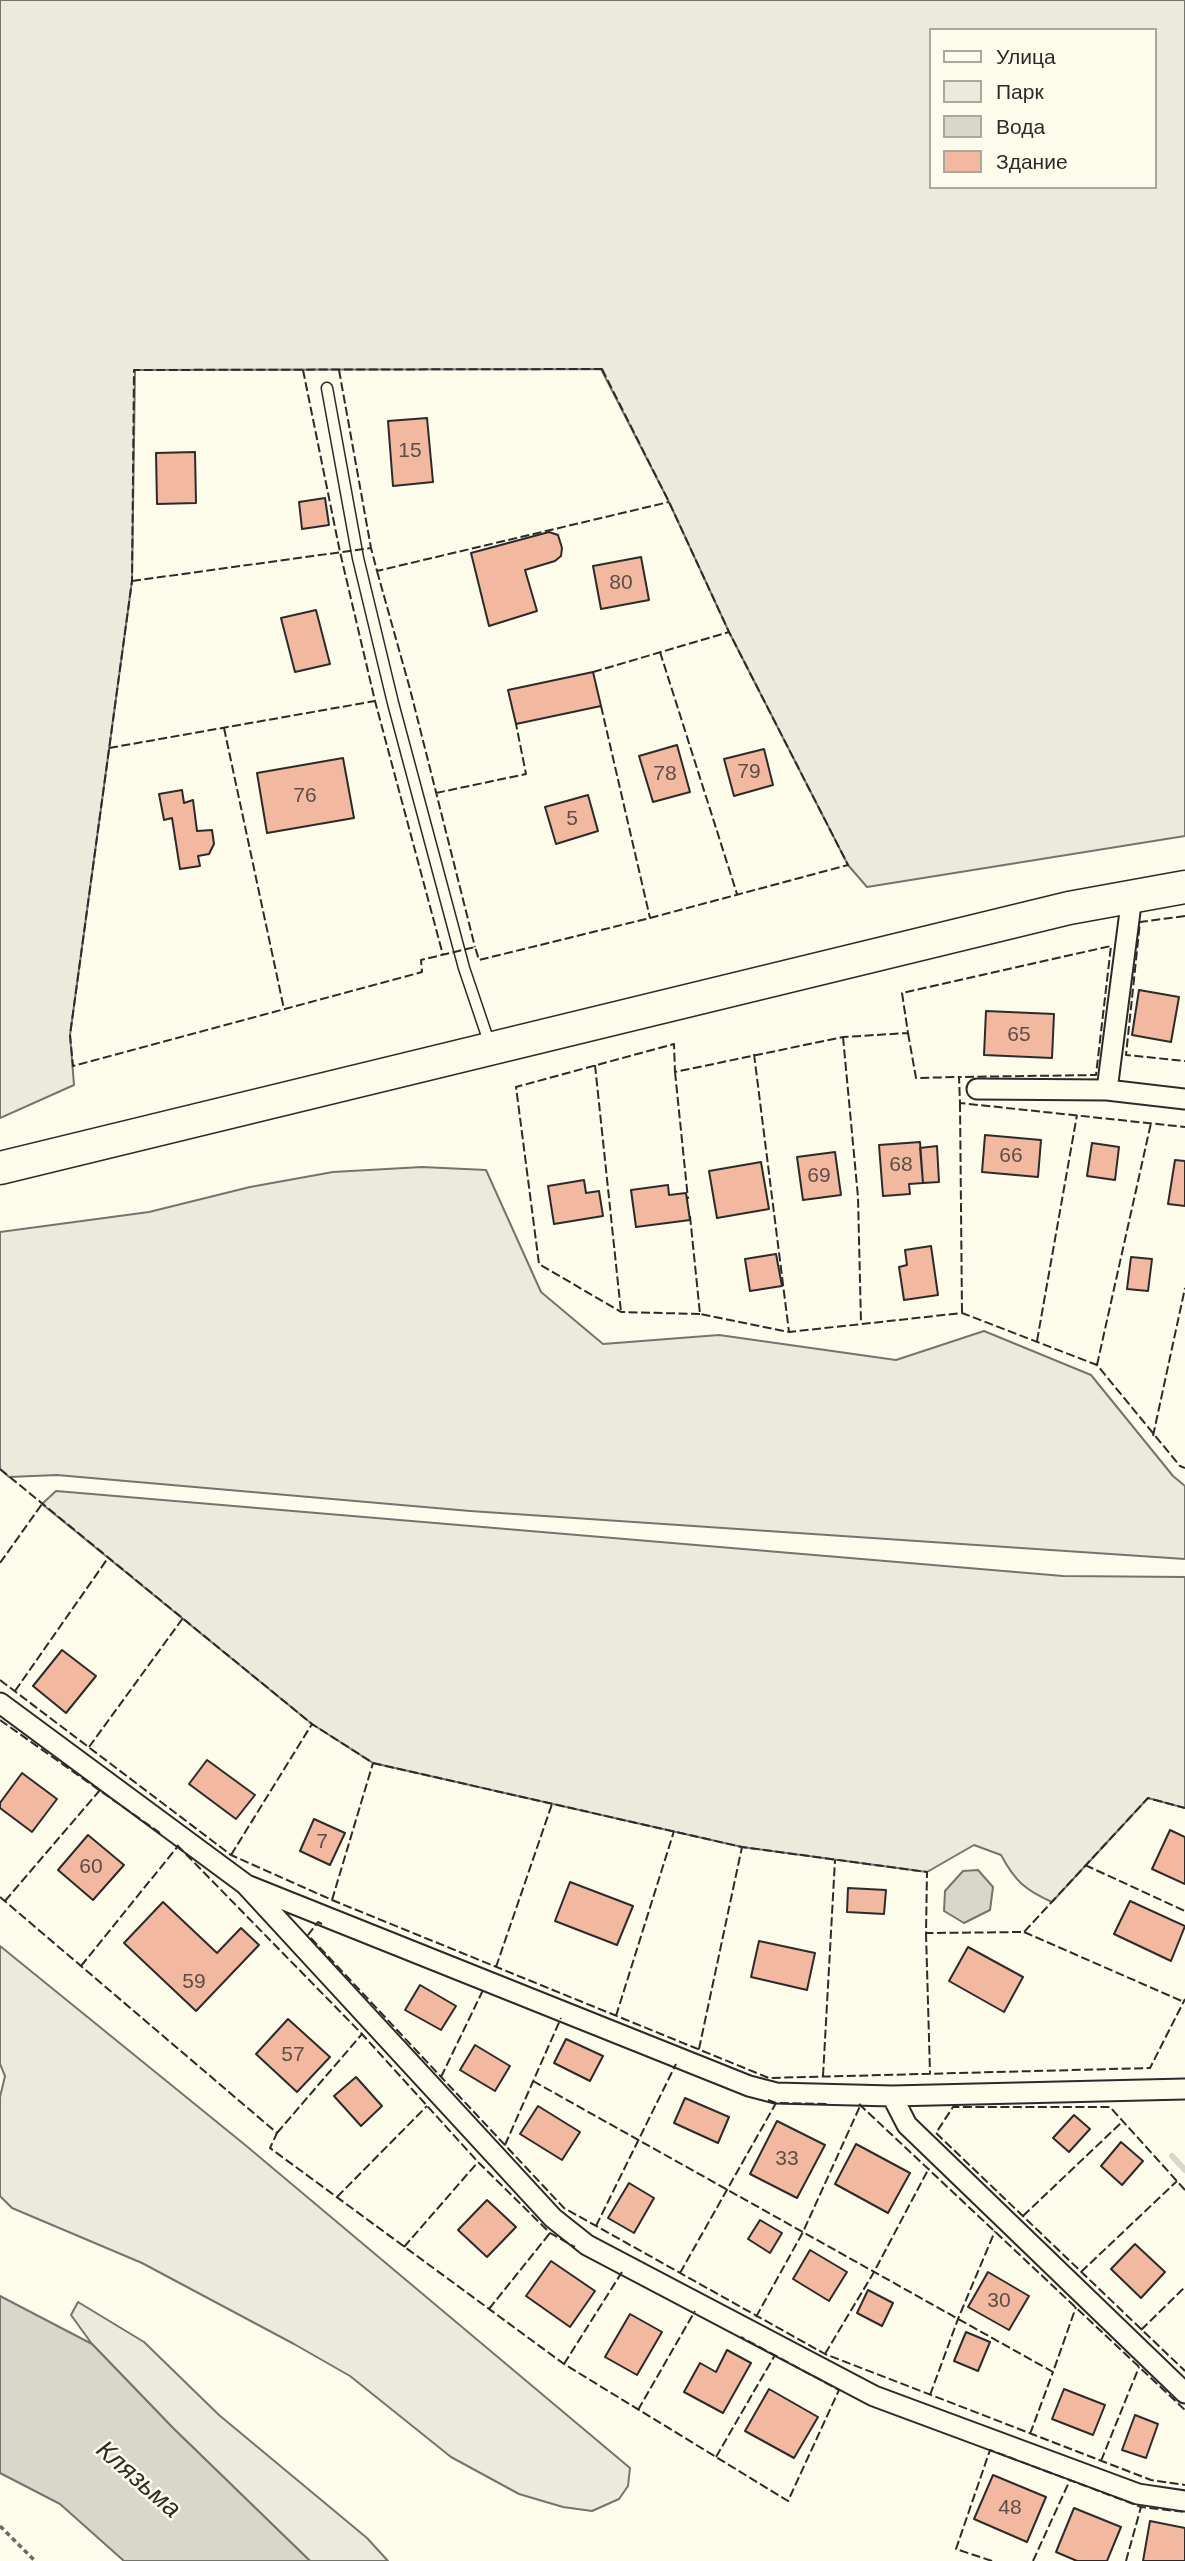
<!DOCTYPE html>
<html>
<head>
<meta charset="utf-8">
<style>
	body { margin:0 }
	#map { position:relative; width:1185px; height:2561px; overflow:hidden; background:#fdfbea; font-family:Arial,sans-serif }
	canvas { display:block }
	.legend { position:absolute; left:929px; top:28px; width:228px; height:161px; box-sizing:border-box; background:#fdfbea; border:2px solid #a9a89e; margin:0; padding:9px 12px; list-style:none; font-size:21px; color:#2b2b2b }
	.legend li { display:flex; align-items:center; gap:14px; height:35px }
	.legend b { width:35px; border:2px solid #a9a89e }
</style>
</head>
<body>
<div id="map">
<canvas width="1185" height="2561"></canvas>
<ul class="legend">
<li><b style="height:9px;background:#fdfbea"></b>Улица</li>
<li><b style="height:19px;background:#ecebdb"></b>Парк</li>
<li><b style="height:19px;background:#d8d7c9"></b>Вода</li>
<li><b style="height:19px;background:#f2b8a0"></b>Здание</li>
</ul>
</div>
<script>
const c = document.querySelector('canvas').getContext('2d');
c.lineJoin = 'round';
function fill(path, color) { c.fillStyle = color; c.fill(path, 'evenodd'); }
function stroke(path, color, width, dash) { c.strokeStyle = color; c.lineWidth = width; c.lineCap = dash ? 'butt' : 'round'; c.setLineDash(dash || []); c.stroke(path); }
function drawText(font, color, halo, rows, align = 'center') {
  c.font = font + ' Arial,sans-serif'; c.lineWidth = 5; c.setLineDash([]); c.textBaseline = 'middle'; c.strokeStyle = halo; c.fillStyle = color; for (const [text, x, y, turn = 0] of rows) {
    c.save(); c.translate(x, y); c.rotate((+turn || 0) * Math.PI / 180); c.textAlign = isNaN(turn) ? turn : align; if (halo) c.strokeText(text, 0, 0); c.fillText(text, 0, 0); c.restore();
  }
}
const green = new Path2D(`
	M0,0H1185V836L867,887L848,865L729,632L669,502L601,369L135,370L132,581L70,1035L74,1085L0,1118ZM931,30H1155V187H931Z
	M422,1167L486,1170L541,1292L603,1344L719,1335L896,1360L984,1331L1091,1375L1173,1476L1185,1486V1559L470,1511L57,1475L9,1477L0,1469V1232L149,1212L250,1187L333,1172Z
	M56,1491L1063,1576L1185,1577V1808L1148,1798L1052,1902C1025,1890 1015,1881 1001,1855L974,1845L927,1872L742,1847L373,1763L312,1724L42,1504Z
	M0,1946L244,2144L630,2468L628,2486L619,2499L592,2511L563,2507L519,2494L451,2457L350,2376L294,2344L142,2263L12,2208L0,2196V2097L5,2076L0,2064Z
	M78,2302L144,2342L219,2415L367,2538L388,2561H310L173,2428L92,2344L71,2315Z`);
const water = new Path2D(`
	M978,1870L993,1887L990,1910L964,1923L944,1911L945,1891L963,1871Z
	M0,2296L92,2344L173,2428L310,2561H124L60,2504L0,2473Z`);
const stream = new Path2D(`
	M1172,2156L1185,2170`);
const building = new Path2D(`
	M427,418L433,482L393,486L388,421Z
	M195,452L196,503L157,504L156,453Z
	M325,498L329,525L302,529L299,502Z
	M549,532L558,535L562,548L561,556L555,561L525,570L537,611L489,626L471,553Z
	M641,557L649,600L601,609L593,566Z
	M316,610L330,664L295,672L281,618Z
	M593,672L601,706L516,724L508,690Z
	M677,745L690,792L653,802L639,756Z
	M764,749L773,785L734,796L724,759Z
	M343,758L354,818L267,833L257,773Z
	M182,790L184,803L193,800L197,831L212,830L214,844L209,854L198,856L200,866L180,869L172,818L164,820L159,794Z
	M588,795L598,831L556,844L545,807Z
	M1139,990L1179,997L1171,1042L1132,1035Z
	M986,1011L1054,1014L1052,1058L984,1055Z
	M985,1135L1041,1140L1038,1177L982,1172Z
	M920,1142L923,1183L909,1184L910,1194L883,1196L879,1145Z
	M1092,1143L1119,1147L1115,1180L1087,1176Z
	M937,1146L939,1182L923,1183L920,1148Z
	M835,1152L841,1195L803,1200L797,1157Z
	M1175,1160L1185,1161V1206L1168,1204Z
	M761,1162L769,1209L717,1218L709,1171Z
	M584,1180L586,1193L599,1191L603,1216L554,1224L548,1186Z
	M668,1185L669,1195L686,1193L690,1220L636,1227L631,1190Z
	M931,1246L938,1295L904,1300L899,1267L907,1265L905,1250Z
	M776,1254L782,1286L750,1291L745,1259Z
	M1131,1257L1152,1259L1148,1291L1127,1289Z
	M62,1650L96,1676L66,1713L33,1686Z
	M207,1760L255,1795L236,1819L189,1784Z
	M22,1773L57,1799L32,1832L0,1808V1803Z
	M314,1819L345,1833L330,1865L300,1851Z
	M1170,1830L1185,1837V1884L1152,1869Z
	M88,1835L124,1865L93,1900L58,1870Z
	M570,1882L633,1906L617,1945L555,1921Z
	M848,1888L886,1890L884,1914L847,1912Z
	M1130,1901L1185,1926L1171,1961L1114,1934Z
	M163,1902L217,1953L241,1928L259,1945L196,2011L124,1943Z
	M759,1941L815,1953L807,1990L751,1977Z
	M968,1947L1023,1977L1004,2012L949,1981Z
	M420,1985L456,2006L441,2030L405,2010Z
	M288,2019L330,2057L297,2092L256,2054Z
	M566,2039L603,2056L590,2081L554,2063Z
	M475,2045L510,2066L495,2091L460,2070Z
	M356,2077L382,2106L361,2126L334,2096Z
	M685,2098L729,2117L718,2143L674,2123Z
	M538,2106L580,2132L562,2160L520,2134Z
	M1074,2115L1090,2129L1069,2152L1053,2138Z
	M777,2121L825,2145L797,2198L750,2174Z
	M1121,2142L1143,2161L1122,2185L1101,2166Z
	M856,2144L910,2173L888,2213L835,2184Z
	M629,2183L654,2198L634,2233L608,2218Z
	M487,2200L516,2227L487,2257L458,2230Z
	M760,2220L782,2233L770,2253L748,2239Z
	M1135,2244L1165,2272L1141,2298L1111,2269Z
	M810,2250L847,2272L829,2301L793,2279Z
	M551,2261L595,2291L570,2327L526,2296Z
	M988,2272L1029,2296L1009,2330L968,2307Z
	M868,2290L893,2303L882,2326L857,2313Z
	M630,2314L662,2332L637,2375L605,2357Z
	M966,2332L990,2342L978,2371L954,2361Z
	M727,2350L751,2363L723,2413L684,2392L700,2363L716,2372Z
	M769,2389L818,2417L794,2458L745,2431Z
	M1064,2389L1105,2405L1093,2435L1052,2419Z
	M1135,2415L1158,2424L1146,2458L1122,2450Z
	M993,2475L1046,2497L1027,2542L974,2519Z
	M1074,2508L1121,2527L1107,2561H1077L1056,2552Z
	M1150,2521L1185,2528V2561H1143Z`);
const path = new Path2D(`
	M0,2526L35,2561`);
const service = new Path2D(`
	M327,388L358,558L393,703L464,968L490,1045`);
const minor = new Path2D(`
	M977,1089L1107,1090L1185,1099
	M1107,1090L1132,896
	M0,1703L245,1884L553,2218L587,2245L874,2396L1138,2494L1185,2501
	M249,1886L749,2086L776,2093L892,2096L1185,2089
	M892,2096L907,2125L1185,2393`);
const trunk = new Path2D(`
	M0,1168L1069,908L1185,887`);
const fence = new Path2D(`
	M602,369L669,502L729,632L848,865L650,918L479,960L475,947L421,960L422,972L73,1066L70,1035L132,581L134,370Z
	M303,370L340,552L375,701L443,955
	M339,370L371,548
	M377,571L410,689L475,947
	M132,581L371,548L377,571L669,502
	M660,652L737,894
	M593,672L729,632
	M601,706L650,918
	M224,728L284,1009
	M109,748L375,701
	M436,793L526,774L516,724
	M1185,916L1140,922L1126,1055L1185,1061
	M908,1033L916,1078L959,1077
	M843,1037L858,1197L861,1323
	M754,1054L789,1332
	M595,1065L621,1312
	M675,1072L688,1199
	M960,1103L962,1313
	M690,1216L700,1314L789,1332L962,1313L1097,1365L1180,1466L1185,1468
	M700,1314L621,1312L539,1264L516,1087L674,1044L675,1072L843,1037L908,1033L902,993L1111,946L1096,1075L959,1077L960,1103L1185,1127
	M1037,1341L1077,1115
	M1097,1365L1151,1123
	M1153,1436L1185,1288
	M0,1469L312,1724L373,1763L742,1847L927,1872L926,1933L1024,1932L1148,1798L1185,1808
	M0,1563L42,1504
	M0,1680L231,1855L332,1900L769,2078L1150,2068L1185,1999
	M15,1691L108,1558
	M0,1720L160,1833
	M89,1747L183,1618
	M177,1845L362,2034L478,2162L550,2233L575,2247
	M231,1855L312,1724
	M1085,1865L1185,1911
	M0,1897L277,2133L270,2148L564,2364L788,2501L839,2390L741,2337
	M332,1900L373,1763
	M5,1901L100,1790
	M322,1924L318,1922L308,1935L564,2208L825,2354L1151,2480L1185,2485
	M1024,1932L1184,2002
	M926,1933L930,2073
	M81,1966L178,1846
	M496,1967L552,1804
	M616,2016L674,1831
	M699,2049L742,1847
	M823,2076L835,1860
	M441,2077L484,1988
	M533,2081L1053,2372L1076,2307
	M768,2100L776,2103L827,2104
	M859,2104L1185,2410
	M277,2133L362,2034
	M505,2145L561,2018
	M1185,2190L1110,2107H953L936,2133L1185,2371
	M337,2197L427,2106
	M1023,2216L1123,2121
	M596,2226L676,2064
	M404,2247L478,2162
	M1081,2272L1177,2181
	M680,2273L776,2103
	M489,2309L550,2233
	M756,2317L803,2232L861,2104
	M1141,2330L1185,2287
	M825,2354L874,2272L929,2168
	M564,2364L622,2272
	M930,2395L958,2319L995,2231
	M638,2410L695,2311
	M1030,2434L1053,2372
	M716,2457L775,2355
	M1101,2461L1139,2367
	M992,2561L956,2549L990,2450L1141,2507L1185,2512
	M1033,2561L1070,2480
	M1126,2561L1141,2507`);
const numberNames = [
	["15",410,451],
	["80",621,583],
	["79",749,772],
	["78",665,774],
	["76",305,796],
	["5",572,819],
	["65",1019,1035],
	["66",1011,1156],
	["68",901,1165],
	["69",819,1176],
	["7",322,1842],
	["60",91,1867],
	["59",194,1982],
	["57",293,2055],
	["33",787,2159],
	["30",999,2301],
	["48",1010,2508]
];
const waterNames = [
	["Клязьма",138,2480,41]
];
fill(green, '#ecebdb');
stroke(green, '#74746e', 2);
fill(water, '#d8d7c9');
stroke(water, '#74746e', 2);
stroke(stream, '#d8d7c9', 6);
fill(building, '#f2b8a0');
stroke(building, '#2b2b2b', 2);
stroke(service, '#2b2b2b', 13);
stroke(minor, '#2b2b2b', 23);
stroke(trunk, '#2b2b2b', 35);
stroke(path, '#6a6964', 3.5, [5, 3.5]);
stroke(service, '#fdfbea', 10);
stroke(minor, '#fdfbea', 19);
stroke(trunk, '#fdfbea', 32);
stroke(fence, '#2b2b2b', 2, [9, 3.5]);
drawText('21px', '#5d4e48', null, numberNames);
drawText('italic 26px', '#2b2b2b', '#fdfbea', waterNames);
</script>
</body>
</html>
